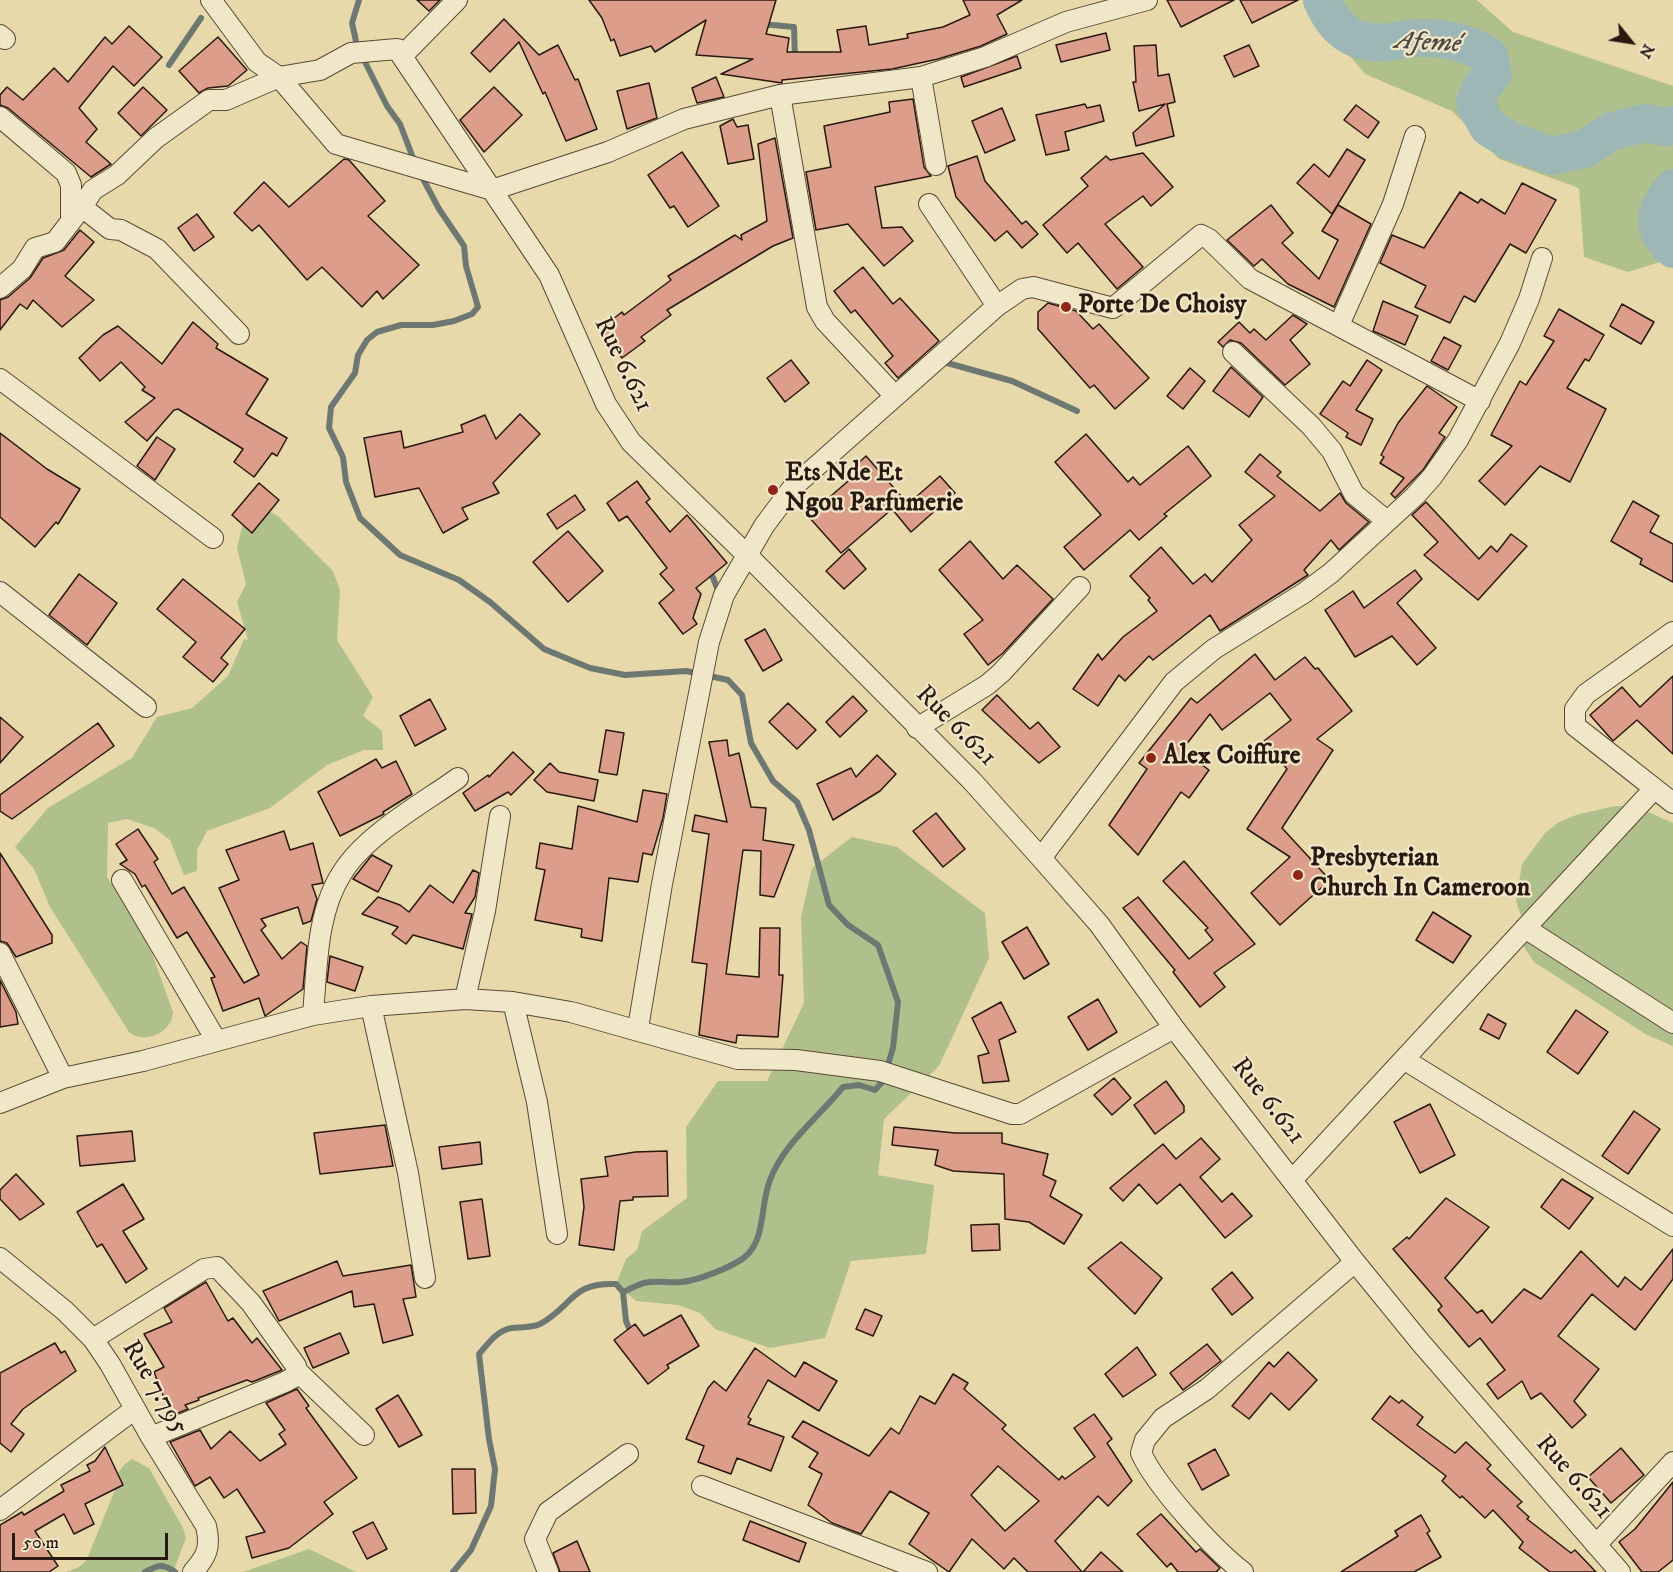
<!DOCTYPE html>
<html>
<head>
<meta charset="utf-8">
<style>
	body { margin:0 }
	#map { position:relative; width:1673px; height:1572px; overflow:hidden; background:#e8d9ab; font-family:"IM FELL DW Pica",serif }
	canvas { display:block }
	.north { position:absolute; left:1601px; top:12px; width:60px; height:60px; -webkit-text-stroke:4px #f0e6c8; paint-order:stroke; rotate:120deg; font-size:16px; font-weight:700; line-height:24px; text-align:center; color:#291910 }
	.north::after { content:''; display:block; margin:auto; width:21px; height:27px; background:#291910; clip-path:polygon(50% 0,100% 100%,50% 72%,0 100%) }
	.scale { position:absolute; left:12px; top:1533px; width:156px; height:27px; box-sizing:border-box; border:3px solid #291910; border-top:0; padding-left:8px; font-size:18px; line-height:21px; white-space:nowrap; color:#291910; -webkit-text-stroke:4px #f0e6c8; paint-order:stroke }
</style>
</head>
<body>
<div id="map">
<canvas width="1673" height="1572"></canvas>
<div class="north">N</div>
<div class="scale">50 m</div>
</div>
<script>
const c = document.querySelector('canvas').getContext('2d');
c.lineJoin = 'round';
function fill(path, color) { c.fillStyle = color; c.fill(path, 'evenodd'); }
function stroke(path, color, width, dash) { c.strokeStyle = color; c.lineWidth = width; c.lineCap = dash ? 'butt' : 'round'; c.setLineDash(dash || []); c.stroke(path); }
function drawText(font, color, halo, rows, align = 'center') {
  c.font = font + ' "IM FELL DW Pica",serif'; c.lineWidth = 4.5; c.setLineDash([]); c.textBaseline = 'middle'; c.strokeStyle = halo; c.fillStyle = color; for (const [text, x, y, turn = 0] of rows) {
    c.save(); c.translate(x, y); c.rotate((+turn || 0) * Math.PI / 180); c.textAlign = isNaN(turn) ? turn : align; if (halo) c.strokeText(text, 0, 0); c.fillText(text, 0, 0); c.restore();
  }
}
const green = new Path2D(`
	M1310,0H1477L1513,32L1673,86V258L1628,272L1584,257L1579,188L1499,159L1452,111L1365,74L1313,12Z
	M269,511L278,516L333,571L340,590L337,640L373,697L363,716L382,731L383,750H364L327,765L270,808L207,831L197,850V871L184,875L170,840L154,828L127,819L108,823L107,877L143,928L173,1012C172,1033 145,1045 129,1032L50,907L34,869L15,847L48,808L132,758L157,717L192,708L228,676L244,639L248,640L237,602L246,584L237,548L243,523Z
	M1615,806H1635L1673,823V1046L1647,1035L1534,962L1524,947L1525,928L1516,901L1522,864L1545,833L1559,822L1576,815Z
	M852,837L897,847L985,913L989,958L939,1066L884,1119L878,1175L934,1185L926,1254L851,1261L825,1338L770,1348L715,1329L700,1313L678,1305L636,1301L616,1284L626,1259L637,1250L642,1231L687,1198L686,1127L718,1081H767L804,1003L801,917L812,868Z
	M132,1459L149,1468L183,1528L186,1538L173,1572H66L79,1567L86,1561L115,1490C114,1476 121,1466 132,1459Z
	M309,1549L356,1572H243Z`);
const stream = new Path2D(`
	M359,0L352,23L357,46L387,106L400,124L415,163
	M761,24L794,27L795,58
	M169,65L201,18
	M421,175L439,209L464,246L466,266L478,307L472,314L454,321L433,325H401L377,332L367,340L358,355L355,373L331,407L329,428L343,457L346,482L360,518L400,555L459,580L490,602L544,649L590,668L625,675L686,671L728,680L742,695L751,743L773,781L797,802L809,830L829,905L848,925L878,945L898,1002L893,1048L883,1081L875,1090L859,1085L843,1087C818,1118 784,1143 770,1180C760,1205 766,1239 745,1257C732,1267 697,1281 681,1282C669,1283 655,1280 644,1283C637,1285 630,1289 623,1292L616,1284C571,1282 573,1306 540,1324C531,1328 521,1327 512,1328C497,1330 488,1344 479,1354L489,1439L495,1469L491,1506L471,1550L453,1572
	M940,361L1012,381L1077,411
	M709,568L720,595
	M623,1292L626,1321L632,1335
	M145,1572C158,1565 163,1563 175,1572`);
const river = new Path2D(`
	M1322,0C1335,31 1356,46 1390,42C1399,41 1409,38 1418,38C1443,37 1469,43 1489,56L1493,74L1481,88L1475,103L1488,127L1509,140L1552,156L1584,149L1612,131L1645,123L1665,127L1673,125
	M1673,188C1655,210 1649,228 1673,249`);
const building = new Path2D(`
	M417,0H440L429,11Z
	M589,0H776L766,34L789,38L787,52H841L837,30L866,26L869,45L908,38L907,34L943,27L970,15L963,0H1022L997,15L1007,34L981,46L938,59L892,69L782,80V83L721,74L753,59L696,55L706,20L655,52L651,46L620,56L614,39L611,41L602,18Z
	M1167,0H1234L1181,27Z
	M1240,0H1298L1252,23Z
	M504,19L539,55L558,45L575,80L578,79L597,129L566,141L545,92L543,94L519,42L490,72L471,53Z
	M129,26L162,57L134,86L113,66L79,108L97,129L86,142L111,164L91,177L8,108L0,105V95L7,87L23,100L54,68L68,82L105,37L112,44Z
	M1106,33L1110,50L1061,62L1056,45Z
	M218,37L247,70L228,86L208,88L199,93L179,71Z
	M1156,45L1158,76L1169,74L1175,102L1167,104L1174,136L1136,146L1133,133L1165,104L1139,111L1133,82H1136L1134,46Z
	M1249,45L1259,66L1234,77L1224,56Z
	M1017,56L1021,68L964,87L961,77Z
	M716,77L724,97L697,103L692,88Z
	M649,83L657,118L627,129L617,91Z
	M143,87L167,110L141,136L118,113Z
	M494,87L522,115L484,152L460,120Z
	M913,99L924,167L931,176L875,187L882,228L902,227L913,241L884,266L848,224L816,230L806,172L831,167L824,126L890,112L889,102Z
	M1085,104L1087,108L1100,105L1104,121L1065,132L1069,150L1046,155L1036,115Z
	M1356,105L1379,122L1368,138L1344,120Z
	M1002,108L1015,140L985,153L972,121Z
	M733,119L737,127L748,125L754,159L728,164L720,126Z
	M775,138L793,238L773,246L667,310L671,315L641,337L645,341L622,358L600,329L622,312L624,315L671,280L668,276L735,235L742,240L741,235L767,221L758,144Z
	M1347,149L1365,160L1332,214L1297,183L1314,164L1329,177Z
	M682,152L719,206L688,227L674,206L670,208L648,175Z
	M1143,153L1173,187L1151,206L1143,196L1105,224L1143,267L1117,289L1078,243L1067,253L1043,225L1088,186L1081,178L1106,156L1110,160Z
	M977,156L985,181L1022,224L1026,221L1038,234L1022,248L1007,231L995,241L956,197L948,166Z
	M344,159L349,160L385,201L368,216L419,265L383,299L377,291L362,307L322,267L307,280L259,225L252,231L234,213L264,182L289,207Z
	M1522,183L1556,200L1526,253L1510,244L1475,302L1464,296L1450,323L1415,307L1426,286L1380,263L1392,235L1424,248L1460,192L1478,203L1481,199L1505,214Z
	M1271,205L1293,233L1282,243L1319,279L1338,240L1322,231L1338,205L1371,224L1334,307L1288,284L1262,259L1254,266L1227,240Z
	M197,214L214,237L194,251L178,228Z
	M80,230L94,242L65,276L94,300L62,327L33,300L27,309L20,304L0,330V300L8,297L30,278L43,258L64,250Z
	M863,267L893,304L900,298L939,341L898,378L885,363L893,356L855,310L851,313L834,291Z
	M1383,301L1418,316L1405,345L1373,331Z
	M1048,303L1076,311L1093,329L1099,324L1149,378L1115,409L1094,385L1090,388L1038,329V312Z
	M1622,304L1654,322L1641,344L1610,326Z
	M1559,309L1604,335L1589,361L1585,359L1567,388L1606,409L1570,482L1540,466L1505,505L1479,481L1512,446L1491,435L1520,381L1526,385L1554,341L1544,336Z
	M1293,315L1307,324L1290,340L1310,364L1285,385L1241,343L1230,340L1223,347L1218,342L1239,322L1250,333L1254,329L1266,340Z
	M193,322L218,344L216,348L268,379L246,414L287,438L277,456L272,453L254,477L234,462L243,449L178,409L174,410L147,441L125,422L155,398L142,390L145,387L121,362L100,381L79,358L103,335L118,326L162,364Z
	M1444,337L1461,346L1448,370L1431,361Z
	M791,360L809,383L785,402L767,378Z
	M1367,360L1382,370L1356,410L1373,419L1361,445L1346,437L1348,433L1320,414L1343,381L1350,386Z
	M1231,367L1263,397L1249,417L1213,391Z
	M1190,368L1205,381L1183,409L1167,396Z
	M1427,386L1457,407L1439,433L1445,437L1423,470L1395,498L1391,494L1404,478L1380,463L1384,457L1381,455L1398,423Z
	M520,414L540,434L493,483L499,493L462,508L468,519L443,533L419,488L375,497L364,438L401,431L404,448L463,432L461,425L485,415L496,439Z
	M0,433L47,469L80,489L58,524L56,522L35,547L0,517Z
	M1086,434L1128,482L1133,477L1140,485L1188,446L1211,476L1164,514L1167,516L1139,540L1130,530L1084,570L1064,547L1101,515L1055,462Z
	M157,437L175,449L155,480L137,466Z
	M1260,454L1281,472L1277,476L1320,511L1340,493L1346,503L1369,522L1339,550L1331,540L1304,570L1308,575L1220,631L1210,615L1153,660L1149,656L1125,681L1119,675L1098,706L1073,689L1098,654L1102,660L1123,637L1157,611L1148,600L1150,598L1130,576L1161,547L1193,584L1205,574L1212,582L1252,540L1239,525L1275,496L1245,472Z
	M866,456L908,504L940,476L955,493L911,532L892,509L841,553L808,516L855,475L851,470Z
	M637,481L650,499L646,502L670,532L687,515L727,563L696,588L701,594L693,618L697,624L683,634L659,603L674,590L660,574L667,568L627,516L619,521L607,503Z
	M259,483L279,500L252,533L232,515Z
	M575,495L585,510L557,529L547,514Z
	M1633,501L1659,516L1650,532L1673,544V582L1640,564L1642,559L1611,541Z
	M1426,502L1479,559L1491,546L1497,552L1511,534L1527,546L1478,600L1424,555L1438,542L1412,515Z
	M568,531L603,571L568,602L533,562Z
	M970,541L1003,579L1017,565L1053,599L1003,653L988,665L964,634L983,620L939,570Z
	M849,549L866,569L844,589L826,571Z
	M1415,570L1422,579L1397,603L1436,648L1417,665L1392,636L1355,657L1325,610L1353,591L1364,608Z
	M79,574L117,603L87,645L49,615Z
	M183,579L245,629L221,658L228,664L213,682L183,657L196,642L157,609Z
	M765,629L782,660L763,671L745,640Z
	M1255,654L1275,680L1305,657L1315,669L1318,668L1352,711L1317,739L1333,750L1282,828L1330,880L1280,925L1251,893L1290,857L1247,829L1287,769L1264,741L1291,720L1270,693L1222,730L1210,714L1182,750L1209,770L1189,798L1181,792L1138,855L1109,825L1147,769L1139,763L1191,698L1197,703Z
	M1673,676V754L1637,720L1613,741L1590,715L1622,687L1640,707Z
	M997,695L1030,729L1038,722L1060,747L1039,763L982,710Z
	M853,696L867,711L840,737L826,722Z
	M430,699L446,729L415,746L400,716Z
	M788,703L816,730L797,749L769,722Z
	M0,717L23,737L0,763Z
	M98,723L114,746L12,819L0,811V795Z
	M606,730L624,733L617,775L599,772Z
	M727,740L729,756L739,753L751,807L766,808L763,840L794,845L774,897L760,895L761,851L743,850L726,974L759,977L760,928H780L779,975H783L778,1037L737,1035L736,1043L699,1035L707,964L692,962L709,834L692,831L695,815L727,822L709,742Z
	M513,752L534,772L511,795L508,792L475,811L463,793L488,775L489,777Z
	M877,755L896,774L880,791L833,820L817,784L851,768L856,777Z
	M376,759L382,768L396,761L412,794L383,812L384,814L340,836L318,792Z
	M550,763L559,772L598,780L594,801L547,792L534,780Z
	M643,790L667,794L663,818L652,855L643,853L638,882L609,878L602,941L581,937L582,929L535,920L545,870L536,868L540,843L572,849L578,806L637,822Z
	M936,813L965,849L943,867L913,831Z
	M138,829L158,859L154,862L172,894L184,887L244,983L259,975L219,888L239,880L226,850L284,831L290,850L313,843L323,883L312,885L317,899L311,921L303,924L298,907L261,919L266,926L261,930L282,959L301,942L307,946L303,989L265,1016L259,998L223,1011L211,978L215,977L187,932L177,938L145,885L142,887L135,874L120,864L127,860L116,844Z
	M0,853L52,935V943L16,957L7,943L0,941Z
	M372,855L392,866L378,892L353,879Z
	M1184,861L1255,944L1214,973L1225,987L1200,1007L1173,972L1175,970L1123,908L1138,897L1189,959L1213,940L1205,930L1208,928L1163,881Z
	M473,870L479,873L475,897L465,913L472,914L463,949L413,935L406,944L392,934L398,927L362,914L378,897L400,905L409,912L430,885L453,903Z
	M1433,912L1471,936L1453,963L1416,940Z
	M1027,927L1049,964L1024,979L1002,942Z
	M330,956L363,967L355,991L327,982Z
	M0,980L16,1012L18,1024L0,1027Z
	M1098,999L1117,1032L1088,1050L1068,1017Z
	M1001,1002L1016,1032L999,1040L1009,1081L983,1083L978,1056L989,1053L972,1018Z
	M1576,1010L1608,1032L1578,1074L1547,1052Z
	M1488,1014L1506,1024L1499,1039L1480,1029Z
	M1114,1078L1131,1098L1112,1115L1094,1095Z
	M1166,1081L1184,1106V1112L1155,1134L1134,1105Z
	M1430,1104L1455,1155L1420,1173L1394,1122Z
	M1634,1111L1660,1129L1628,1174L1602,1156Z
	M385,1125L393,1166L320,1174L314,1133Z
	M894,1127L955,1133H1002V1143L1048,1154L1043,1175L1056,1181L1050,1196L1082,1215L1064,1244L1029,1222L1005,1219L1004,1174L953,1171L935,1165L938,1150L892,1145Z
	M132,1131L135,1161L80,1166L77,1136Z
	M1201,1138L1220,1159L1200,1177L1222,1202L1232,1193L1252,1216L1225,1238L1180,1184L1157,1204L1139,1184L1123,1201L1110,1188L1163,1144L1176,1159Z
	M480,1142L482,1164L442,1169L439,1147Z
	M667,1151L668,1196L633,1197V1200L620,1201L614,1250L579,1245L584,1207L581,1179L608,1176L605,1157L635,1152Z
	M16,1174L44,1204L20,1220L0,1199V1190Z
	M1562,1179L1593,1198L1569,1229L1541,1207Z
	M123,1184L144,1219L123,1231L147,1269L126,1283L102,1244L97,1247L77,1212Z
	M1446,1198L1489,1227L1445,1278L1477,1313L1482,1310L1492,1323L1524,1289L1541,1299L1581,1251L1618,1287L1625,1277L1641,1290L1673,1249V1279L1635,1330L1592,1294L1558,1336L1599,1369L1574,1401L1586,1415L1572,1428L1541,1393L1531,1399L1522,1381L1498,1399L1487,1384L1505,1370L1480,1338L1469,1347L1438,1310L1442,1306L1393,1249L1407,1237L1409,1239Z
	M482,1199L490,1256L468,1259L460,1202Z
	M999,1224L1000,1250L972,1251L971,1225Z
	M1121,1242L1162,1278L1135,1314L1088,1268Z
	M337,1261L343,1276L411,1265L416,1297L403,1299L413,1335L383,1343L374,1304L354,1307L352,1291L279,1321L263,1291Z
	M1232,1272L1253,1298L1232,1315L1212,1289Z
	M206,1282L228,1321L233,1318L252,1343L257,1338L282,1370L252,1382L247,1380L198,1398L199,1400L185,1405L188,1409L171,1416L154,1372L164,1367L144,1334L172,1322L164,1308Z
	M865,1309L882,1316L873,1336L856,1329Z
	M681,1315L699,1346L667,1365L669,1368L648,1384L614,1340L635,1324L644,1336Z
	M340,1333L349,1353L313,1368L304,1348Z
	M55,1343L61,1353L65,1351L76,1371L23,1409L11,1424L24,1434L11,1452L0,1443V1373Z
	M1207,1344L1221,1361L1183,1390L1170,1373Z
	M1137,1347L1156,1375L1123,1397L1105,1374Z
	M755,1348L795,1377L804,1362L837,1381L819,1411L768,1380L748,1417L751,1419L748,1424L784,1437L771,1471L737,1458L731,1474L698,1462L704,1446L686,1439L708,1388L714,1381L726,1391Z
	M1288,1352L1317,1380L1289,1410L1271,1393L1249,1419L1232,1406L1269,1362L1274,1367Z
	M953,1374L968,1383L964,1389L1006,1425L1002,1429L1059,1480L1062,1476L1065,1479L1095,1457L1074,1428L1094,1414L1112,1439L1107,1443L1132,1481L1108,1506L1098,1496L1055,1541L1082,1572H1028L1014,1558L1004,1569L972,1539L949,1572L909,1544L929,1513L890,1491L861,1534L832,1523L808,1505L822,1474L809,1467L818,1453L792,1437L803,1421L869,1456L891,1428L899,1434L920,1396L935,1404ZM998,1466L1039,1501L1005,1531L971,1495Z
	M297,1389L309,1406L306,1408L357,1478L324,1502L333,1514L289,1548L252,1558L246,1537L265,1532L237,1489L224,1498L210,1477L195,1486L170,1442L200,1430L211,1449L230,1431L260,1461L286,1444L279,1434L285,1430L266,1403Z
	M398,1395L422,1435L399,1447L376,1409Z
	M1390,1396L1399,1403L1402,1400L1423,1417L1417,1425L1455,1453L1466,1442L1491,1465L1487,1469L1522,1502L1517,1506L1529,1517L1527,1519L1571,1553L1575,1550L1596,1572H1550L1519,1548L1523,1542L1493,1510L1485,1518L1462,1496L1460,1498L1442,1481L1446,1476L1372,1419Z
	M105,1447L123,1485L85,1504L94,1524L74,1534L64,1514L35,1531L58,1566L49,1572H0V1525L22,1512L24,1515L64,1491L61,1485L90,1471L87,1465L95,1461Z
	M1621,1448L1644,1475L1611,1503L1588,1477Z
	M1215,1449L1229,1475L1202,1490L1188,1464Z
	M452,1469H475L476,1513L453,1514Z
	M1673,1482V1560L1658,1572H1642L1619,1542L1635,1529Z
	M1161,1514L1196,1552L1200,1549L1220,1568L1216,1572H1178L1171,1563L1167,1567L1137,1534Z
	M1421,1515L1430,1531L1427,1533L1441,1557L1414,1572H1341L1398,1536L1395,1531Z
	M750,1521L806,1543L799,1562L743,1540Z
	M373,1522L387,1549L367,1559L353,1532Z
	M577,1541L590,1572H560L553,1553Z
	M1101,1552L1123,1572H1083Z`);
const street = new Path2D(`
	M211,0L257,62L279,77L336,144L492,190L549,275L606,404L631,442L748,556L972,781L1041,858L1099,924L1174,1028L1355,1262L1421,1343L1620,1572
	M457,0L406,52L397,49L492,190L608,152L684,119L780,95L921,77L985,57L1066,22L1147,0
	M0,35L5,39
	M921,77L936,165
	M780,95L817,307L825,321L895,396
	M0,117L66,173L71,185V219
	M929,204L997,306
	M82,207L93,190L117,175L156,138L209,100H226L279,77L320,70L351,53L397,49
	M0,288L22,269L35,248L55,242L82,207L110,229L121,230L157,249L239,334
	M1339,325L1393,204L1415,136
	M1233,352L1311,426L1332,451L1354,494L1387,521
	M0,379L213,538
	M0,592L146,707
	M1673,632L1586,694L1575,709V726L1673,803
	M917,728L987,685L1001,673L1080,587
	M1041,858L1174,682L1214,649L1304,593L1331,573L1415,496L1432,477L1458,440L1510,343L1529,299L1542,258
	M122,880L216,1040
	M1525,928L1673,1023
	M0,953L63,1078
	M465,999L485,911L500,816
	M513,1002L537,1102L557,1234
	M371,1006L408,1173L425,1278
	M313,1015C317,969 316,913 342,873C365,835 422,804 458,778
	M638,1028L662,884L709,642L724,595L764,526L793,487L997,306L1022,289L1033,287L1113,308L1201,235L1209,239L1250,279L1480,401
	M1405,1060L1673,1226
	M0,1103L63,1078L143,1061L313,1015L371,1006L465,999L513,1002L571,1012L738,1059L796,1060L880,1071L1012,1114H1020L1174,1028
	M1293,1179L1653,790
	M0,1258L65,1311L93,1339L110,1364L151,1437L206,1526C211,1547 207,1556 193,1572
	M93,1339L204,1269L217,1267L251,1303L296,1366V1376L285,1382L151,1437
	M297,1371L364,1435
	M702,1486L927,1572
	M0,1510L135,1409
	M1596,1545L1673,1462
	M548,1572L535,1539L548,1512L628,1454
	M1243,1572C1213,1549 1156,1486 1141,1453L1145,1440L1163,1418L1207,1389L1355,1262`);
const markers = [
	[1066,307,6,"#8f2418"],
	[773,490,6,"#8f2418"],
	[1151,758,6,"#8f2418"],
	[1298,875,6,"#8f2418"]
];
const poiNames = [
	["Porte De Choisy",1078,307],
	["Ets Nde Et",785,475],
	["Ngou Parfumerie",785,505],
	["Alex Coiffure",1163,758],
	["Presbyterian",1310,860],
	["Church In Cameroon",1310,890]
];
const streetNames = [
	["Rue 6.621",622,365,64],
	["Rue 6.621",955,727,45],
	["Rue 6.621",1267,1102,52],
	["Rue 7.795",154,1388,59],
	["Rue 6.621",1573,1478,49]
];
const waterNames = [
	["Afemé",1428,44,3]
];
fill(green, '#b0c08d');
stroke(stream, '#6e7873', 6);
stroke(river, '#9cb7b5', 38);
fill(building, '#dc9d8a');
stroke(building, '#291910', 1.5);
stroke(street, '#594937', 22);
stroke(street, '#f0e6c8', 20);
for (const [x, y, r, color] of markers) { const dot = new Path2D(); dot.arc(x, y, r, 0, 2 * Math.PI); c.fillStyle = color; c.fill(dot); stroke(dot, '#f0e6c8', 2); }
drawText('bold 26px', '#291910', '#f0e6c8', poiNames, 'left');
drawText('26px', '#291910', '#f0e6c8', streetNames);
drawText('italic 27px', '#4c4842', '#f0e6c8', waterNames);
</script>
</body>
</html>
